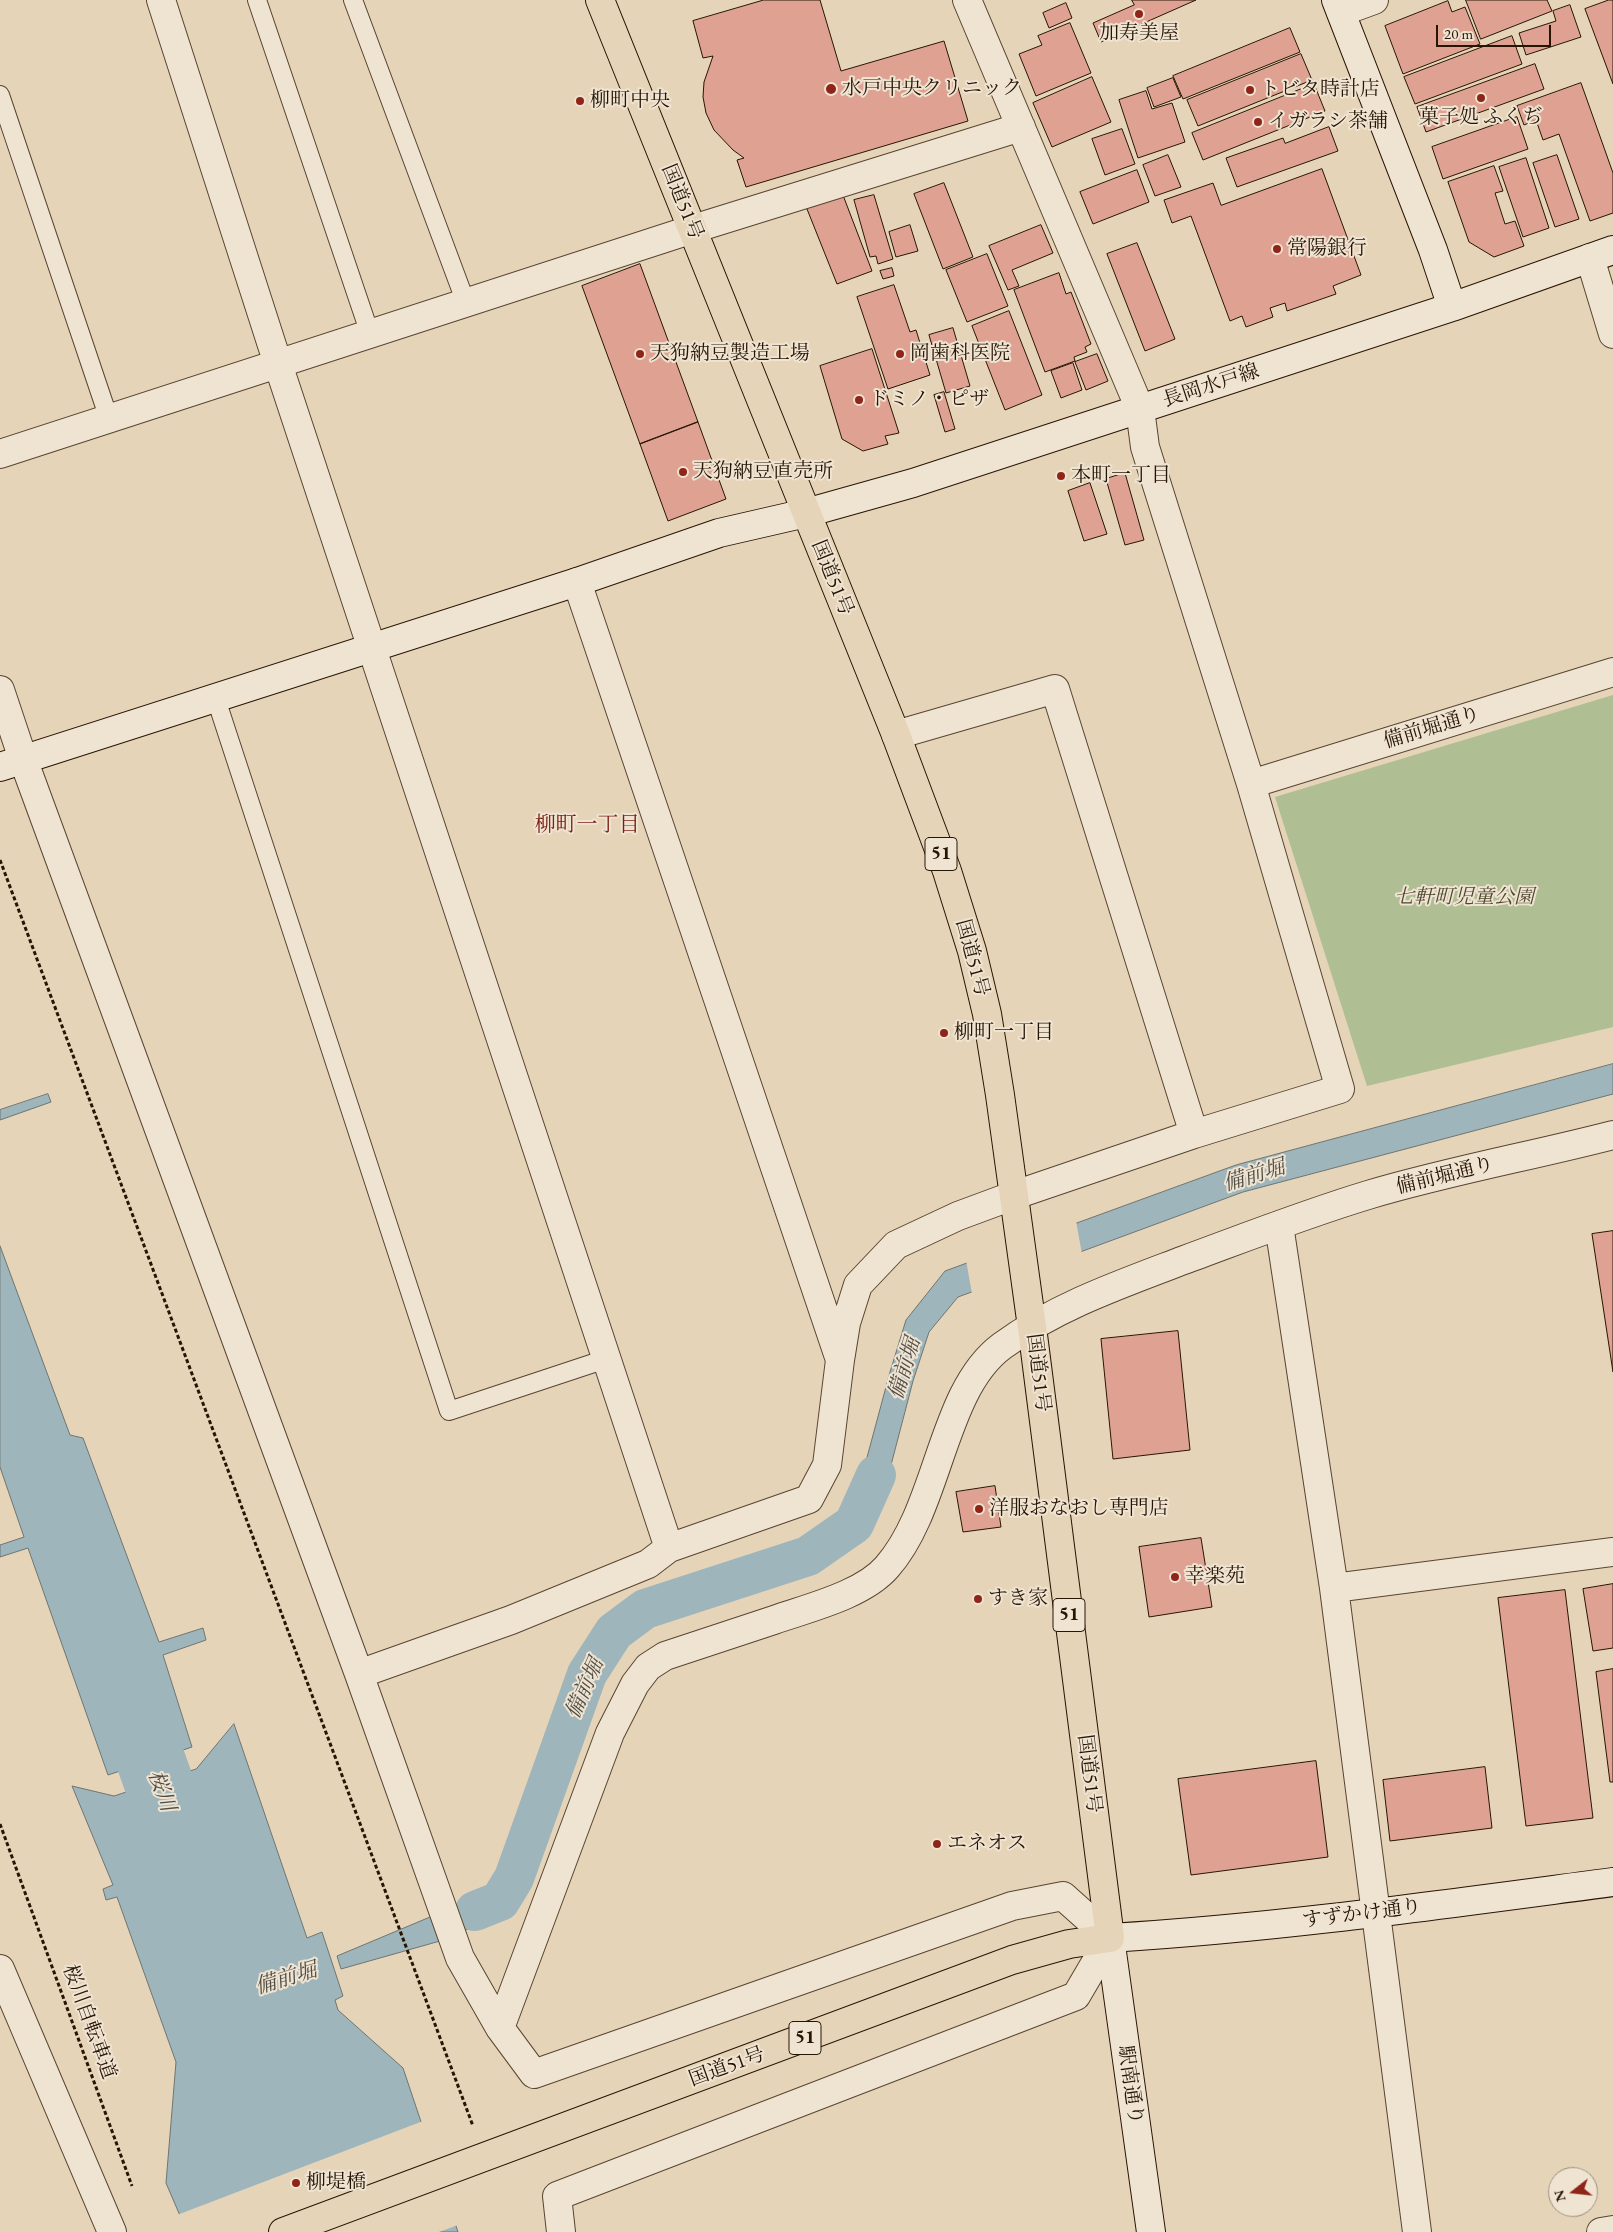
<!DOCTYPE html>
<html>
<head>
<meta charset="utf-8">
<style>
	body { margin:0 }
	#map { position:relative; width:1613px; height:2232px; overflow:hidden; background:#e6d4b9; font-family:"EB Garamond",serif }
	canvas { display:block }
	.north { position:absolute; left:1548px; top:2167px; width:50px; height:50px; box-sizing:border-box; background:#efe3d2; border:1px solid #9f9180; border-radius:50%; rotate:254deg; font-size:14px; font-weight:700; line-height:20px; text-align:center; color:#271504 }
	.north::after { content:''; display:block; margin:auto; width:18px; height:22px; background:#8f2418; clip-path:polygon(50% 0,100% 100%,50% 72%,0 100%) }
	.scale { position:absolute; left:1436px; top:25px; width:115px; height:22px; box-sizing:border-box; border:2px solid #271504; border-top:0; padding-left:6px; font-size:15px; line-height:18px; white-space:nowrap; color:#271504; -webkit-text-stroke:4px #efe3d2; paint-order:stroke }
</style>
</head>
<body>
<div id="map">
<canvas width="1613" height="2232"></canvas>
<div class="north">N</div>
<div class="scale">20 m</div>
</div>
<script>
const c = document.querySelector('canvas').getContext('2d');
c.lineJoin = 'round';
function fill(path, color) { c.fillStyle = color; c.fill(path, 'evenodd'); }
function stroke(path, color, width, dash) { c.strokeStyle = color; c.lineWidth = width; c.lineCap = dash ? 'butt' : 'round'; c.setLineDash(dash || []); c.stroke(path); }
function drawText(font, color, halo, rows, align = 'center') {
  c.font = font + ' "EB Garamond","Noto Serif JP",serif'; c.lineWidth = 4; c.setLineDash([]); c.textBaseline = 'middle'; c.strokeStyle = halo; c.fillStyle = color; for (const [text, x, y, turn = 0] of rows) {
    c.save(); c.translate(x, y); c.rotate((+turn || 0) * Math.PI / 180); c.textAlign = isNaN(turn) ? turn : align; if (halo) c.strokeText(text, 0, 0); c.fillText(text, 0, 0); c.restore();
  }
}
const green = new Path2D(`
	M1613,695V1027L1367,1086L1275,797Z`);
const water = new Path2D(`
	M1613,1064V1094L1243,1192L958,1297L929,1332L913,1381L885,1488L864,1532L843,1517L862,1476L890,1372L906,1320L945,1271L1236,1165Z
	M48,1094L51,1102L0,1120V1110Z
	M0,1246L70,1435L83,1438L159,1642L203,1628L206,1640L163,1655L192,1747L108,1775L28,1548L0,1557V1545L24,1537L0,1467Z
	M234,1724L307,1938L322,1932L343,1996L335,2000L338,2010L403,2068L458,2232H187L166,2183L176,2062L117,1897L106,1900L103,1889L113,1885L72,1786L114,1796L196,1769Z
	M503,1871L525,1885L504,1913L440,1941L341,1969L337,1956L492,1891Z`);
const pier = new Path2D(`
	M1076,1221L1082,1254L972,1294L966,1260Z
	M423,2121L458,2225L439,2232H184L177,2215Z`);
const canal = new Path2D(`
	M475,1911L500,1901L514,1878L587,1674L614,1632L645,1609L808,1556L854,1524L876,1475`);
const river = new Path2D(`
	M119,1671L190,1871`);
const building = new Path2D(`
	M764,0H820L841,71L944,41L968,121L746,187L737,160L744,158L733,150L714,130L706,113L703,97L704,82L713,56L703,58L693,21Z
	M1132,0H1196L1101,42L1093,23L1134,5Z
	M1466,0H1547L1552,11L1481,39Z
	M1609,0H1613V84L1585,9Z
	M1448,1L1452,12L1465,7L1480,44L1403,74L1385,26Z
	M1066,3L1072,18L1049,28L1043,13Z
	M1570,5L1581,37L1526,55L1519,33L1556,21L1553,11Z
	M1070,23L1091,73L1036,96L1019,54L1042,45L1038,36Z
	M1290,28L1300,52L1183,99L1173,76Z
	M1512,36L1522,64L1415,104L1404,77Z
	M1301,54L1312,80L1198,126L1187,100Z
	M1535,64L1544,89L1426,132L1417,107Z
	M1092,77L1111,122L1052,147L1033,103Z
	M1173,78L1181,97L1154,107L1147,88Z
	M1581,83L1613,173V213L1590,221L1559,134L1543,140L1536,120L1524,125L1517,106Z
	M1314,84L1325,111L1203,160L1192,133Z
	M1146,91L1152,109L1172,103L1185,142L1138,158L1119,100Z
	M1517,117L1528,149L1443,179L1432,147Z
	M1329,127L1338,151L1237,187L1226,158L1283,138L1285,143Z
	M1122,129L1135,164L1105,175L1092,139Z
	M1168,155L1181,187L1155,196L1143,165Z
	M1557,155L1579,219L1555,227L1533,163Z
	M1526,158L1549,228L1523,237L1499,167Z
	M1494,166L1503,191L1495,193L1505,224L1515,221L1524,246L1494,257L1469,242L1448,182Z
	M1322,169L1361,275L1333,286L1336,294L1287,311L1285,303L1270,308L1273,317L1246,327L1242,316L1230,321L1191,216L1172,223L1164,200L1213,183L1221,205Z
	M1137,170L1149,202L1093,224L1080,192Z
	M944,183L973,257L943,269L914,194Z
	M841,190L872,271L837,284L805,204Z
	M874,195L893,259L878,264L876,256L870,257L854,200Z
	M910,225L918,251L896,257L889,232Z
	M1041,225L1053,253L1012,270L1019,286L1008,290L989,246Z
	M1137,243L1175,339L1145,351L1107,254Z
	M987,254L1008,306L967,322L946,270Z
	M640,264L698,422L640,444L582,286Z
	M892,268L894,276L883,279L880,271Z
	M1059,273L1066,294L1071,292L1091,344L1085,347L1087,352L1074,357L1075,361L1045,372L1014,290Z
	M894,285L910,332L916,330L930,375L888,389L857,297Z
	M1009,311L1042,395L1005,410L972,326Z
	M953,328L970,386L946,393L929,335Z
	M872,349L899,433L885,436L888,444L863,451L842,439L820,366Z
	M1097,354L1108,381L1086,390L1075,362Z
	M1073,363L1082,390L1061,398L1051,371Z
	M944,392L955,429L945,432L934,395Z
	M698,422L726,499L668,521L640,444Z
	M1125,473L1144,540L1125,545L1106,479Z
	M1090,483L1107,534L1084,541L1068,491Z
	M1613,1231V1372L1592,1234Z
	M1178,1331L1190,1450L1113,1459L1101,1339Z
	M995,1486L1001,1527L963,1532L956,1492Z
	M1201,1538L1212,1607L1149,1617L1139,1547Z
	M1613,1584V1648L1593,1651L1583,1589Z
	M1565,1590L1593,1818L1526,1826L1498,1598Z
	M1613,1669V1782H1610L1596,1672Z
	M1316,1761L1328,1857L1191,1875L1178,1779Z
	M1485,1767L1492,1828L1390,1841L1383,1780Z`);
const path = new Path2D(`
	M0,860L473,2126
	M0,1824L132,2186`);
const lane = new Path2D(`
	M257,0L370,334
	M353,0L466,303
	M0,95L109,419
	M216,699L449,1411L606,1359`);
const street = new Path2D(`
	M161,0L278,364L669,1548
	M1341,12L1374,0
	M1590,258L1613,334
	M0,454L693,229L1021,127
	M577,582L839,1357
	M0,690L23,759L359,1674L460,1958L500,2028L534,2074L1012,1906L1063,1896L1110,1938L1076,1996L557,2196L561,2232
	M896,735L1055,689L1194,1134
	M1251,784L1613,672
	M1279,1225L1334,1588L1417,2232
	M1334,1588L1613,1552
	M359,1674L511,1620L648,1564L669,1548L809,1499L827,1465L840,1360L846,1323L858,1285L896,1245L958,1216L1012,1196L1194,1134L1340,1089L1251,784L1145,447L1140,409L967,0
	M0,1969L112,2232
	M500,2028L610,1733L635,1684L648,1667L665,1656C701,1644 737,1632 774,1620C808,1608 863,1595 887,1567C940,1507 941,1391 1002,1346C1057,1306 1121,1284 1184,1260C1244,1238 1305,1214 1368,1195C1448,1171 1532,1156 1613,1135
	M1601,2232L1613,2230`);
const secondary = new Path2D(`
	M1336,0L1433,250L1452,307
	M0,767L577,582L719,533L806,513L913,483L1452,307L1613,250
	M1151,2232L1110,1938C1278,1928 1446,1904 1613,1882`);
const highway = new Path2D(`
	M283,2232L1012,1960L1069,1944L1110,1938L1032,1327L1000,1095L987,1014L972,951L947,871L896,735L600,0`);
const markers = [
	[1139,14,5,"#8f2418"],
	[831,89,6,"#8f2418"],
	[1250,90,5,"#8f2418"],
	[1481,98,5,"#8f2418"],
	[580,101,5,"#8f2418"],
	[1258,122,5,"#8f2418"],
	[1277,249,5,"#8f2418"],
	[640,354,5,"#8f2418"],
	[900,354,5,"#8f2418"],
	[859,400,5,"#8f2418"],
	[683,472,5,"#8f2418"],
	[1061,476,5,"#8f2418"],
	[944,1033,5,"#8f2418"],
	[979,1509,5,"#8f2418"],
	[1175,1577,5,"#8f2418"],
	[978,1599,5,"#8f2418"],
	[937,1844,5,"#8f2418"],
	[296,2183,5,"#8f2418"]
];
const shields = [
	[941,854,32],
	[1069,1615,32],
	[805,2038,32]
];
const shieldNames = [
	["51",941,854],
	["51",1069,1615],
	["51",805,2038]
];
const poiNames = [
	["加寿美屋",1139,34,"center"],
	["水戸中央クリニック",842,89],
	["トビタ時計店",1260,90],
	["柳町中央",590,101],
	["菓子処 ふくぢ",1481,118,"center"],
	["イガラシ茶舗",1268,122],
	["常陽銀行",1287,249],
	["天狗納豆製造工場",650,354],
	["岡歯科医院",910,354],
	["ドミノ・ピザ",869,400],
	["天狗納豆直売所",693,472],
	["本町一丁目",1071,476],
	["柳町一丁目",954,1033],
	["洋服おなおし専門店",989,1509],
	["幸楽苑",1185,1577],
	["すき家",988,1599],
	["エネオス",947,1844],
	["柳堤橋",306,2183]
];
const streetNames = [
	["国道51号",682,202,68],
	["長岡水戸線",1211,386,-18],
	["国道51号",832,578,68],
	["備前堀通り",1432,728,-17],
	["国道51号",972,958,75],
	["備前堀通り",1445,1176,-14],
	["国道51号",1038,1373,83],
	["国道51号",1089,1774,83],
	["すずかけ通り",1362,1914,-7],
	["桜川自転車道",89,2022,70],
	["国道51号",727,2067,-20],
	["駅南通り",1130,2085,82]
];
const parkNames = [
	["七軒町児童公園",1464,898]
];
const neighbourhoodNames = [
	["柳町一丁目",587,825]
];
const waterNames = [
	["備前堀",1254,1176,-17],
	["備前堀",905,1369,-73],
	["備前堀",585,1689,-66],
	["桜川",161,1791,70],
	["備前堀",286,1979,-17]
];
fill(green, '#b0be94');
fill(water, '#9db5bb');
stroke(water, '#6e7572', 1);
fill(pier, '#e6d4b9');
stroke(canal, '#9db5bb', 40);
stroke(river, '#9db5bb', 69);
fill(building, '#dfa292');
stroke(building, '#271504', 1);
stroke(lane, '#574531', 20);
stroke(street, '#574531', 30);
stroke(secondary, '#271504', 30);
stroke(highway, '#271504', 30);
stroke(path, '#271504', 3, [4, 2.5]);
stroke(lane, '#efe3d2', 18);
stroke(street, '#efe3d2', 28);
stroke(secondary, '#efe3d2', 28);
stroke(highway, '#e6d4b9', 28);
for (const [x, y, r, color] of markers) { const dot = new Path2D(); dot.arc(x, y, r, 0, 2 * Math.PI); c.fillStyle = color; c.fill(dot); stroke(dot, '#efe3d2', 2); }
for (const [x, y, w] of shields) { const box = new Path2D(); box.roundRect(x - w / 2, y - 16.5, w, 33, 4); c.fillStyle = '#efe3d2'; c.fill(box); stroke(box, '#271504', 1); }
drawText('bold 19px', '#271504', null, shieldNames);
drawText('20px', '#271504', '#efe3d2', poiNames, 'left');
drawText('20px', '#271504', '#efe3d2', streetNames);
drawText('italic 20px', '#50482f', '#efe3d2', parkNames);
drawText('21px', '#7a1f14', '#efe3d2', neighbourhoodNames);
drawText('italic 21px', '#504d44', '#efe3d2', waterNames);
</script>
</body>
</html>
